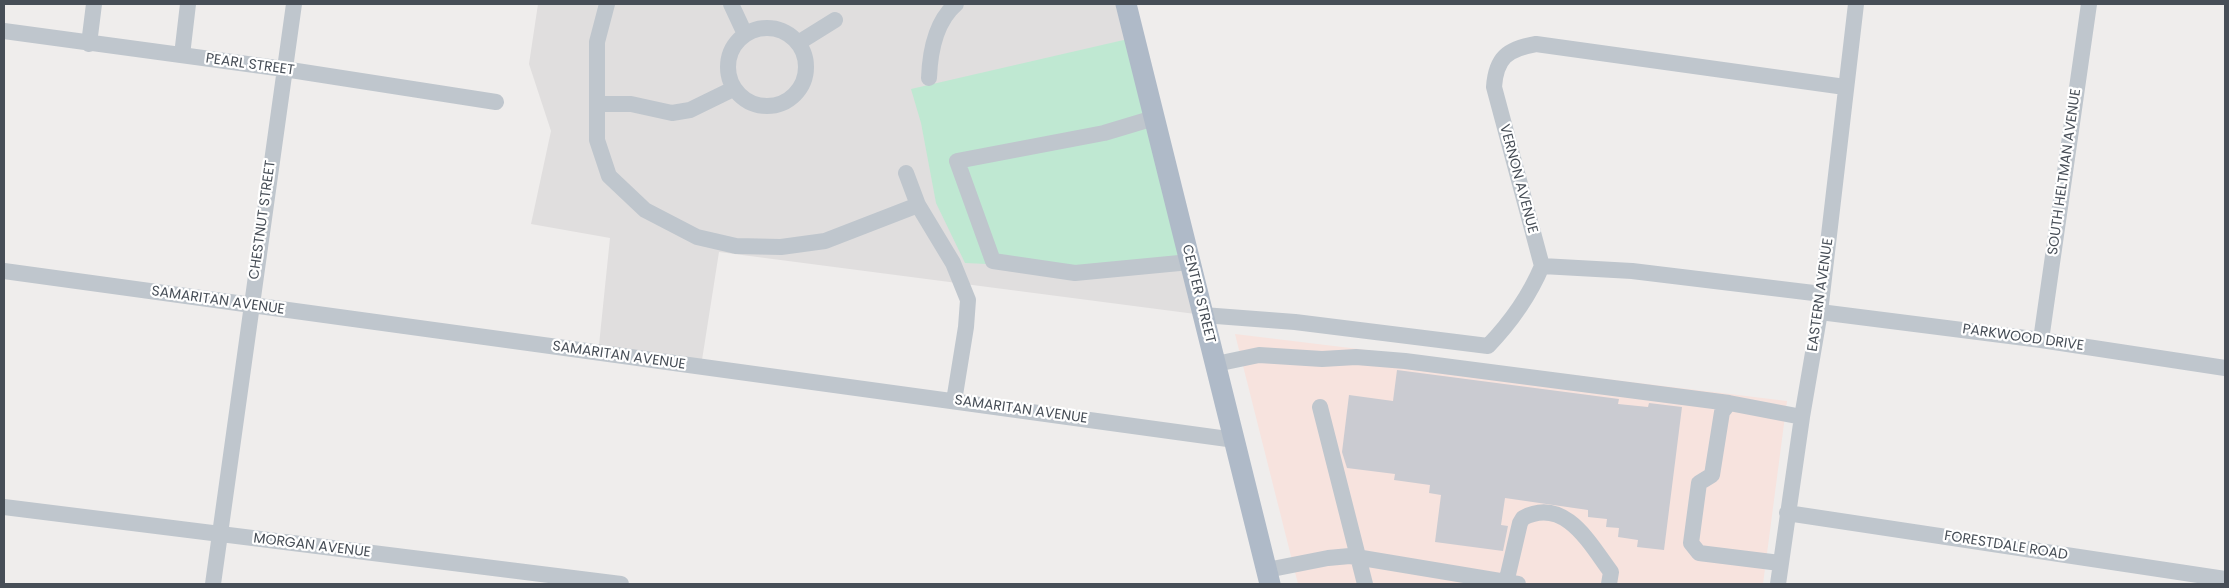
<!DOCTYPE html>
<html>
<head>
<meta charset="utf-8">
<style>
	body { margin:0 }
	#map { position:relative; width:2229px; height:588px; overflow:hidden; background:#efedec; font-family:Poppins,sans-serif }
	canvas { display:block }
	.frame { position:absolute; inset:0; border:5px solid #474e57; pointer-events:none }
</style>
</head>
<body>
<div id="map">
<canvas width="2229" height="588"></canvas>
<div class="frame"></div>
</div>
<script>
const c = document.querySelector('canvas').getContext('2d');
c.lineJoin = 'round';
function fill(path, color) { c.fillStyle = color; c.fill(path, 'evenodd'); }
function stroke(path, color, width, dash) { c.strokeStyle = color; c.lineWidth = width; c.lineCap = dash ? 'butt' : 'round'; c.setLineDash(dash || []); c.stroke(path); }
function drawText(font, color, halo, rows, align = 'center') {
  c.font = font + ' Poppins,sans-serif'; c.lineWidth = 4.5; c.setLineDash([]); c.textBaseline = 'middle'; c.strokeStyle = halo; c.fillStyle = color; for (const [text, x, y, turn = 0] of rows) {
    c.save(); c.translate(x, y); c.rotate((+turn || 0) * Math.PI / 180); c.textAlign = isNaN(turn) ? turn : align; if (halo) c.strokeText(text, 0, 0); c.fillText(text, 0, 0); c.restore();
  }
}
const education = new Path2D(`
	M538,4H1126L1203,315L719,252L702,360L599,345L610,238L531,224L551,131L529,64Z`);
const medical = new Path2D(`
	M1235,334L1787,401L1763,584H1298Z`);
const green = new Path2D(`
	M1128,39L1184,255L1073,268L965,263L936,203L921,123L911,89Z`);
const building = new Path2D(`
	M1397,370L1619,399L1618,404L1648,407L1649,403L1682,407L1664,550L1637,547L1638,540L1618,537L1619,528L1606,527L1607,519L1588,517V510L1505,498L1501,525L1508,526L1503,551L1435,542L1441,495L1429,493L1430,485L1394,480L1395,474L1347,468L1342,452L1349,395L1393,401Z`);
const minor = new Path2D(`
	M607,4L597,42V140L609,176L645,210L697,237L736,246L781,247L825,241L918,205
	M731,4L745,34
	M728 67a39 39 0 1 1 78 0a39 39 0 1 1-78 0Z
	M4,31L284,69L496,102
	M798,43L835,20
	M89,44L94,4
	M182,55L188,4
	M929,78C930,52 935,22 956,4
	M597,104H631L672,113L690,110L733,89
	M1154,118L1104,133L957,161L993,261L1075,273L1190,262
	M906,173L918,205L953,263L968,300L966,327L954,401
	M1542,266L1632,271L1822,294
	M4,271L1235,440
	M1820,312L2041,340L2225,368
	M1203,315L1295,322L1488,346C1511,322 1529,297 1542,266L1494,87C1496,58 1507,49 1536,44L1845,87
	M2041,340L2089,4
	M1216,364L1259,355L1322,359L1356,357L1405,361L1729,403
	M1320,407L1365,584
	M4,507L621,584
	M1787,513L2225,579
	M1780,563L1699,553L1691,543L1699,483L1712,475L1722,412L1729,403L1802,417
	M1267,570L1328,558L1350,556L1518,584
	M1506,583L1520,523L1523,518C1565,496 1590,544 1611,572L1609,584
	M213,584L294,4
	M1778,584L1802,417L1820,312L1856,4`);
const major = new Path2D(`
	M1126,4L1270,584`);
const streetNames = [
	["PEARL STREET",250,65,8],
	["SOUTH HELTMAN AVENUE",2065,172,-82],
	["VERNON AVENUE",1518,179,75],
	["CHESTNUT STREET",263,220,-82],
	["CENTER STREET",1198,294,76],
	["EASTERN AVENUE",1821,295,-82],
	["SAMARITAN AVENUE",218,301,8],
	["PARKWOOD DRIVE",2023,338,8],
	["SAMARITAN AVENUE",619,356,8],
	["SAMARITAN AVENUE",1021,410,8],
	["MORGAN AVENUE",312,546,7],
	["FORESTDALE ROAD",2006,546,9]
];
fill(education, '#e0dede');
fill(medical, '#f7e3de');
fill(green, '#bfe8d2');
fill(building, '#cacbd1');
stroke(minor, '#bfc6cd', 16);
stroke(major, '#afbac8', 21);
drawText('14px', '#474e57', '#fff', streetNames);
</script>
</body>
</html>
